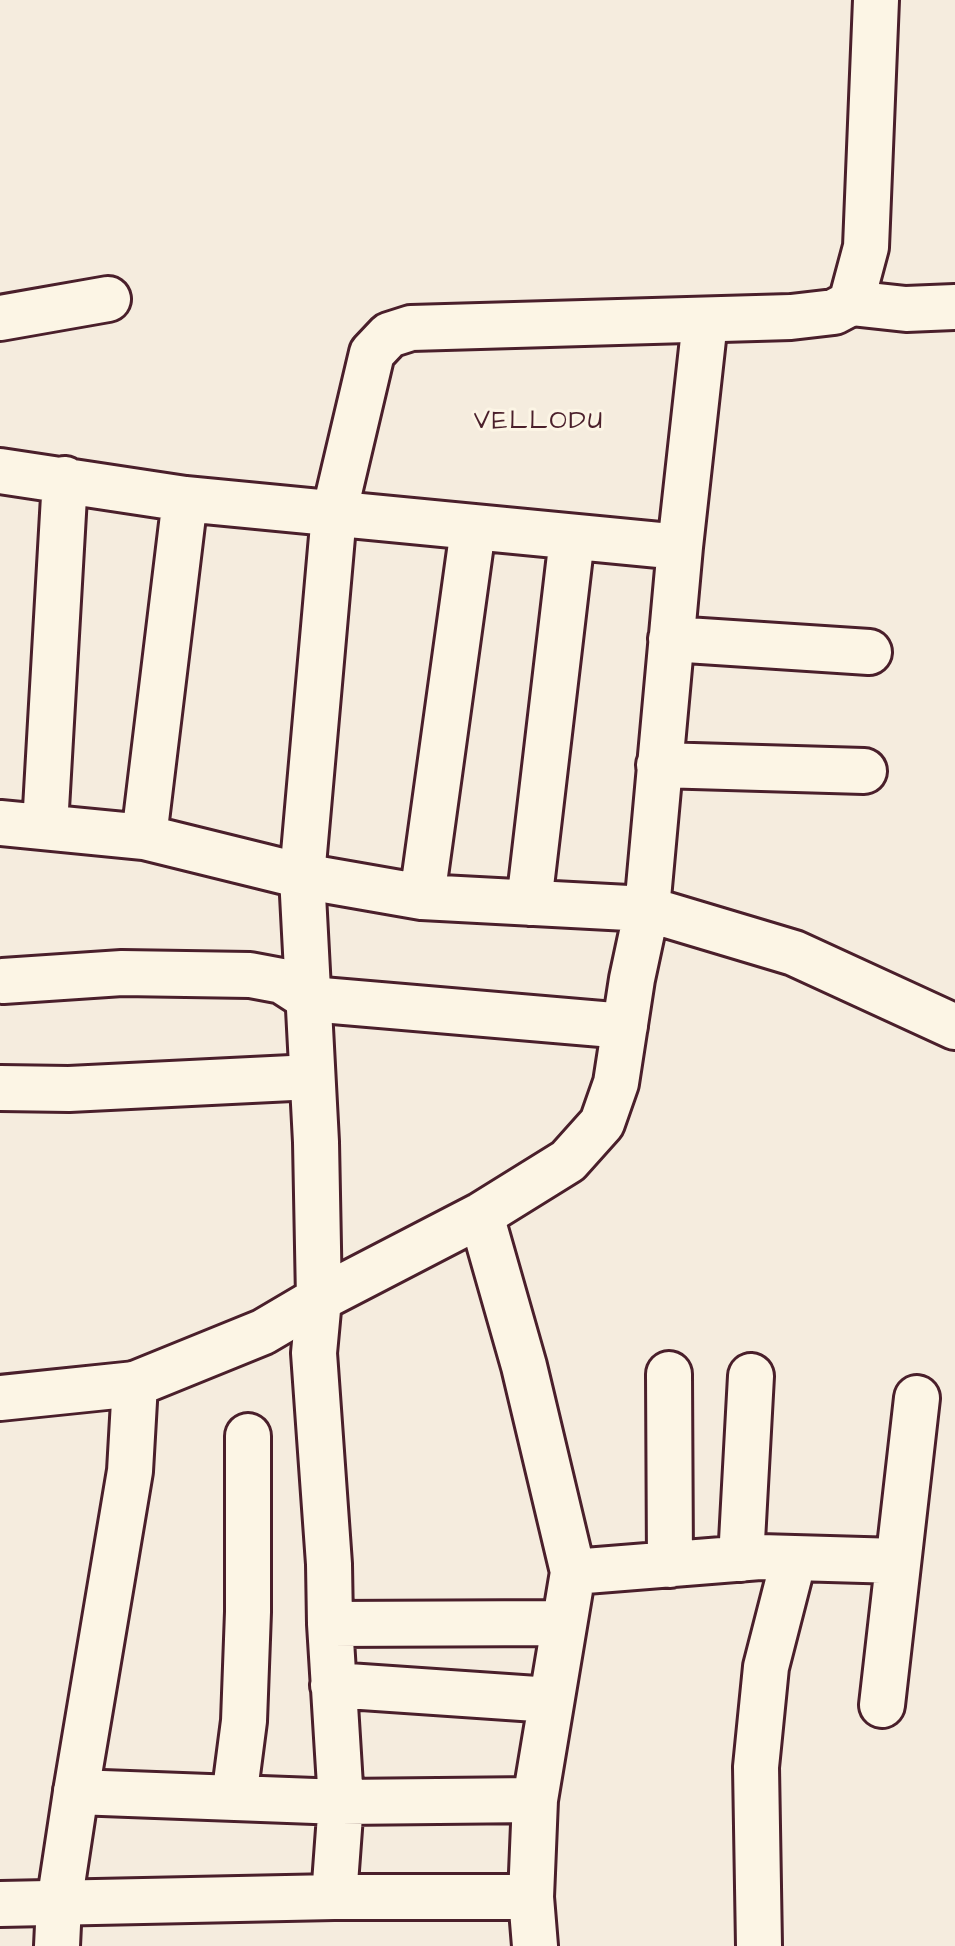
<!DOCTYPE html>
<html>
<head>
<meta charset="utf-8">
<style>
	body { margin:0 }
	canvas { display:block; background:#f5ecde }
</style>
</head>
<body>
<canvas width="955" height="1946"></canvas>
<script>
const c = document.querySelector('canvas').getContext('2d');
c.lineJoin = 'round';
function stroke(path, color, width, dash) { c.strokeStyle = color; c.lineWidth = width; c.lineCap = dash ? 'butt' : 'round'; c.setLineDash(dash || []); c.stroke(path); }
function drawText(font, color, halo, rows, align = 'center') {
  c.font = font + ' "Architects Daughter",sans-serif'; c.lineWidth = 6; c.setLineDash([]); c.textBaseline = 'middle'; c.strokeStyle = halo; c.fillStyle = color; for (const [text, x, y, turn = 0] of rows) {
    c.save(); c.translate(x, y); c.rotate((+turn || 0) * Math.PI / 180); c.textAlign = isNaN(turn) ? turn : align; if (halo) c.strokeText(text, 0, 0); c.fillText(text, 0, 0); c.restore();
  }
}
const minor = new Path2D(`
	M851,303L906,309L955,307
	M0,318L108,299
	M0,471L185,499L680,547
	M671,639L869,652
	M659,765L864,771
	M0,823L144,837L302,876L422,897L647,909L794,953L955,1027
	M45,826L65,479
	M144,837L185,499
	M422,897L473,529
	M529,903L572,538
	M3,981L122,973L250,975L282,981L310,999L625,1026
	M0,1088L69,1089L312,1077
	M481,1215L524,1366L573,1572L760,1557L898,1561
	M669,1374L670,1565
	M0,1398L135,1384
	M741,1559L751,1376
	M330,1624L563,1623
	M333,1685L551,1700
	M882,1705L917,1398
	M76,1792L341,1802L535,1800
	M234,1798L244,1721L248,1612V1436
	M334,1897L341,1802L330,1624L329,1564L314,1353L319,1299L481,1215L568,1161L602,1123L616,1083L632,979L647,909L680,547L705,321
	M0,1904L334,1897H531
	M535,1946L531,1897L535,1800L573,1572
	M759,1946L756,1767L766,1667L794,1558`);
const major = new Path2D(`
	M57,1946L59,1904L76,1792L130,1471L135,1384L263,1332L319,1299L316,1142L302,876L334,514L372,353L389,335L411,328L791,317L834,312L851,303L866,247L876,0`);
const quarterNames = [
	["VELLODU",539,423]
];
stroke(minor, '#4a1f2b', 50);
stroke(major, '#4a1f2b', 50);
stroke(minor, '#fcf5e5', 44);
stroke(major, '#fcf5e5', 44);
c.letterSpacing = '2px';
drawText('26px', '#4a1f2b', '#fcf5e5', quarterNames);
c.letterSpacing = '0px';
</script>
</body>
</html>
